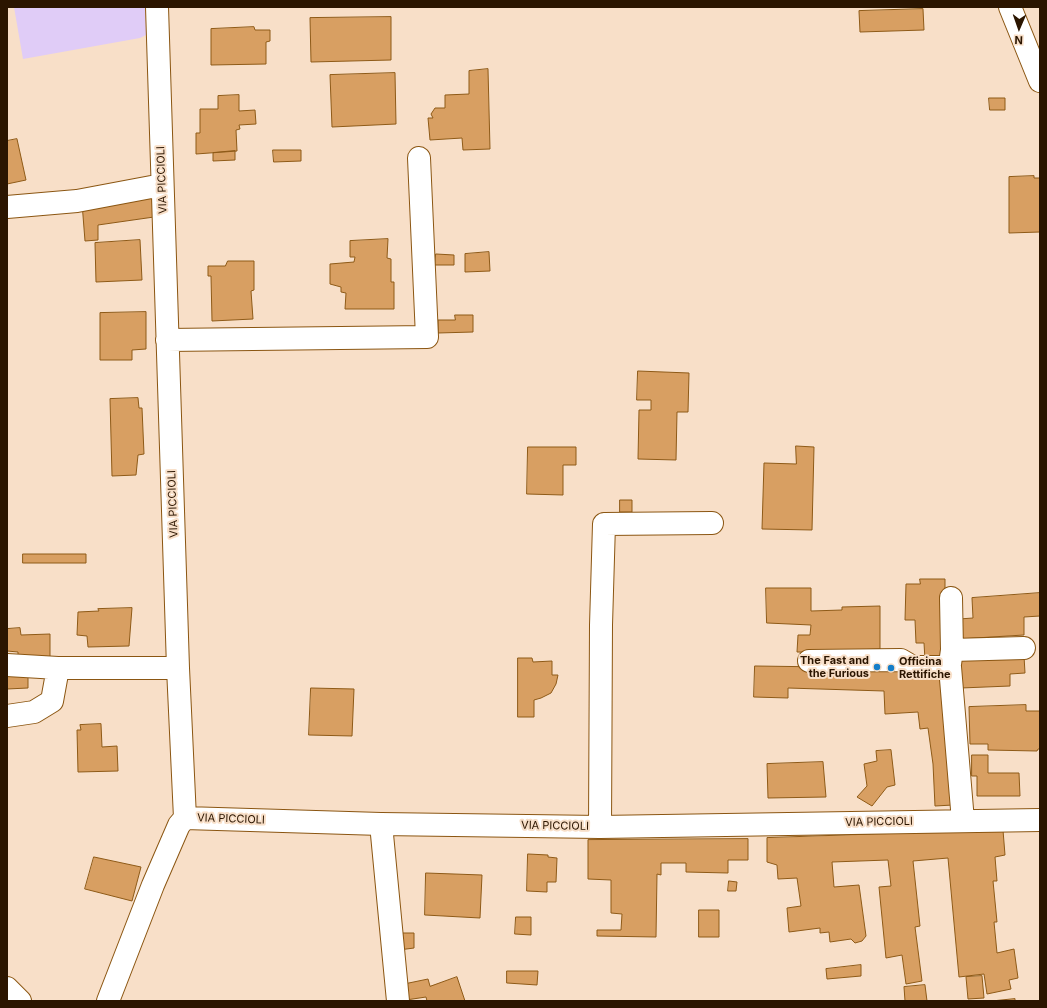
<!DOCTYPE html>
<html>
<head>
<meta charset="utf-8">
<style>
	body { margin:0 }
	#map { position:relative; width:1047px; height:1008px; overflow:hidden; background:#f8dfc8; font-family:Inter,sans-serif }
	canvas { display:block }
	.frame { position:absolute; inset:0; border:8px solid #2b1500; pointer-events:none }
	.north { position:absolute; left:999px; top:8px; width:40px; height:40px; -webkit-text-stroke:3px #f8dfc8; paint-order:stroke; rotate:182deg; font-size:11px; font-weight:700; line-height:16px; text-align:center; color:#2b1500 }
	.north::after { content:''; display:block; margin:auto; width:14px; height:18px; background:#2b1500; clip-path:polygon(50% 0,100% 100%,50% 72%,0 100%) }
</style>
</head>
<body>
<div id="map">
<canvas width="1047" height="1008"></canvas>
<div class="frame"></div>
<div class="north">N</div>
</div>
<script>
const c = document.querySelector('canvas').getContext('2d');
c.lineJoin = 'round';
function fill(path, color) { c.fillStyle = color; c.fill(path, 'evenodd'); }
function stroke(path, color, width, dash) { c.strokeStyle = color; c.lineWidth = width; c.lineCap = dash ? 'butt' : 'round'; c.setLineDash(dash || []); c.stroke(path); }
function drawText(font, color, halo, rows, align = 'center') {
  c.font = font + ' Inter,sans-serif'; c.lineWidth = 4; c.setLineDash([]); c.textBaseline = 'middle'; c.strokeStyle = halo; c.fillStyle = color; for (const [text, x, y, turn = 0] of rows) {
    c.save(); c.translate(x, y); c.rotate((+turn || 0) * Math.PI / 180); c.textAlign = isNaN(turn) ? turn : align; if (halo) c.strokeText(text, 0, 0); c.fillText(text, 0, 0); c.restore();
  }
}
const green = new Path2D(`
	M14,7H145L146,35L140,38L23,59Z`);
const building = new Path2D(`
	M923,9L924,30L860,32L859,11Z
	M391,17V60L311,62L310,18Z
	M254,27L255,30H270V41L266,42V64L211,65V29Z
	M488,69L490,149L463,150L462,138L430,140L428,118H433L431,114L435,108H445V95L469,94V71Z
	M395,73L396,124L332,127L330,75Z
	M239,95V111L255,110L256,124L239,125L240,129L236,130L237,151L196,154V133H200V109H218V96Z
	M989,98H1005V110H990Z
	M17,139L26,180L7,184V141Z
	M273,150H301V161L274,162Z
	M235,151V160L213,161V153Z
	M1034,176V178H1040V232L1009,233V177Z
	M153,192L154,217L98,225V240L85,241L82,203Z
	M388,239L387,258L391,259V282H394V309H345L346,293L341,292V287L330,284V264L354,262L355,257H350V241Z
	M140,240L142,280L96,282L95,243Z
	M489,252L490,271L465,272V254Z
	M436,254L454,255V265H435Z
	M228,261H254V290L251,291L253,319L212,321L211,276H208V266H225Z
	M146,312V349L132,350V360H100V313Z
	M455,315H473V332L438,333V320H455Z
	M638,371L689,373L688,412H677L676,460L638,459L639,410H651V400H637Z
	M138,398L139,408H142L144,454L138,455L136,475L112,476L110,399Z
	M796,446L814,447L812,530L762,529L764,463L796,464Z
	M528,447H576V465H563V495L527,494Z
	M620,500H632V512H620Z
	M23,554H86V563H23Z
	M920,579H945V659L925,660L924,643H916L915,620H905L906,584H920Z
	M766,588H811V611L842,610V607L880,606V649L854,650V653L797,652L798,635H810L811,625L767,623Z
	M1040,593V616L1024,617V635L959,639V619L973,618L972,598Z
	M132,608L129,646L88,647L87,636L77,635L78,612L99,611L98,609Z
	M20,628L21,635L50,634V658L18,660V652L7,651V629Z
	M1024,656L1025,673L1010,674V686L961,688V659Z
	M518,658H532L533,662L552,661V675H558L556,684L551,693L541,698L534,700V717H518Z
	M755,666L900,668L945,671L953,805L935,806L933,764L928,728L920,729L918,712L885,714L884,691L788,688V698L754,697Z
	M28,671V688L7,689V672Z
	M311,688L354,689L352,736L309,735Z
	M1026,705V711H1040V749H1038L1037,751L988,750V744H970L969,707Z
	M101,724L102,747L117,746L118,771L78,772L77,730H81L80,725Z
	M891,750L895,785L887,787L872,806L857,797L867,786L864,764L877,761L876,751Z
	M972,755H988V773H1019L1020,796H977V776H972Z
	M823,762L826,797L768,798L767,764Z
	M1003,830L1005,855L995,857L997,881H993L997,922H994L997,953L1014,949L1018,978L1009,980L1011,989L987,994L984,974L959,977L948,858L913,861L920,926L915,927L922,981L906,984L902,955L886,958L879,887L891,886L888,860L832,862L834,887L859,885L866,936L862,941L855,943L851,939L830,942L829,932L820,933V928L789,932L787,908L801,906L797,878L778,879L777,865L767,862V838Z
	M748,839V860H728V873L686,872V863H661V875L657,874L656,937L597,936V930H621L622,914L611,913V880L588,879V840Z
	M528,854L548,855V857L557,858L556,882H547V892L527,891Z
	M94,857L141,867L132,901L85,889Z
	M426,873L482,875L480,918L425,915Z
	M729,881L737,882L736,891H728Z
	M699,910H719V937H699Z
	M516,917H531V935L515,934Z
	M397,933H414V948L399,950Z
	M861,965V976L827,979L826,969Z
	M507,971H538L537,985L507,983Z
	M982,976L984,998L968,999L966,977Z
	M457,977L465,1001H427L426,997L406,1000L404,984L428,979L430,986Z
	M925,985L927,1001H905L904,987Z
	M1015,999V1001H992Z`);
const minor = new Path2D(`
	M157,7L178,668L185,818L381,824L600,827L1040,820
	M1010,7L1040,81
	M7,207L77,201L162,185
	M167,340L427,337L419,158
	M952,650L1024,648
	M809,661L901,660L913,667H950L963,821
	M950,664L952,650L951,598
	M7,665L58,668
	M7,716L34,712L52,701L58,668H178
	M381,824L398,1001
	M600,827L601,625L604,524L712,523
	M7,988L20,1001
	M108,1001L153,885L179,825L185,818`);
const markers = [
	[877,667,4,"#147ec9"],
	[891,668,4,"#147ec9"]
];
const streetNames = [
	["VIA PICCIOLI",162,180,-92],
	["VIA PICCIOLI",173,504,-92],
	["VIA PICCIOLI",231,819,2],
	["VIA PICCIOLI",879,822,-1],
	["VIA PICCIOLI",555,826,1]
];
const poiNames = [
	["The Fast and",869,661],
	["the Furious",869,674],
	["Officina",899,662,"left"],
	["Rettifiche",899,675,"left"]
];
fill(green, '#e0ccf7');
fill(building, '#d89f62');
stroke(building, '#8e5a17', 1);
stroke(minor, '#8b5612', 24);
stroke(minor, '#fff', 22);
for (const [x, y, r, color] of markers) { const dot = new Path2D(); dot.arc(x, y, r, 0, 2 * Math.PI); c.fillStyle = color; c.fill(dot); stroke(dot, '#f8dfc8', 1.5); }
drawText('11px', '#2b1500', '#f8dfc8', streetNames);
drawText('bold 11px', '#2b1500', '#f8dfc8', poiNames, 'right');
</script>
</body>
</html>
